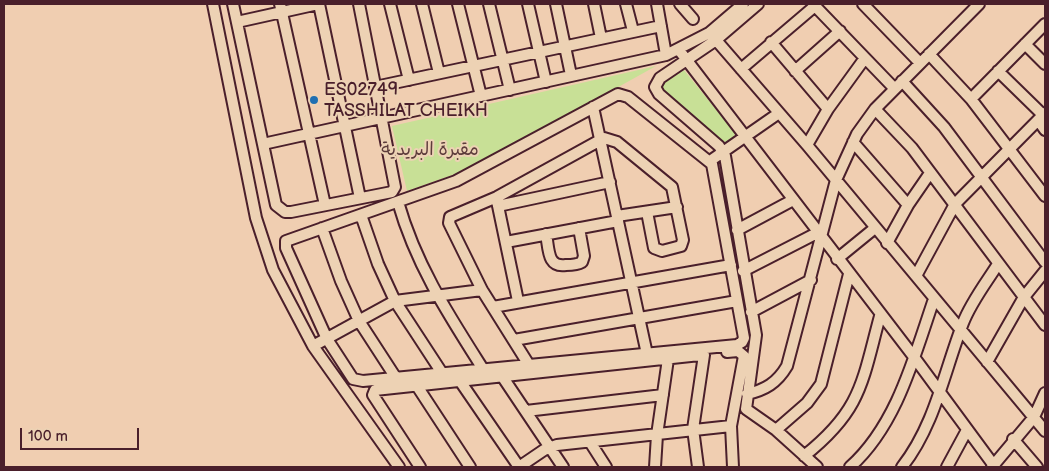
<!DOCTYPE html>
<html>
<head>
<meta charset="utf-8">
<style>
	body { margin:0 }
	#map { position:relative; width:1049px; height:471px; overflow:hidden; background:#f0ceb1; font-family:"Balsamiq Sans",sans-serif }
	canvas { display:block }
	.frame { position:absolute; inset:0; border:5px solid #4a1f2b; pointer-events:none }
	.scale { position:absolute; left:20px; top:428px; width:119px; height:22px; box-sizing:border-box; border:2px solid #4a1f2b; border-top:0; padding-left:6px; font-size:15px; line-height:18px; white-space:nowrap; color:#4a1f2b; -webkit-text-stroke:4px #edd2b4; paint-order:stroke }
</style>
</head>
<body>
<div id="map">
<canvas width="1049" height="471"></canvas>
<div class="frame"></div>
<div class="scale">100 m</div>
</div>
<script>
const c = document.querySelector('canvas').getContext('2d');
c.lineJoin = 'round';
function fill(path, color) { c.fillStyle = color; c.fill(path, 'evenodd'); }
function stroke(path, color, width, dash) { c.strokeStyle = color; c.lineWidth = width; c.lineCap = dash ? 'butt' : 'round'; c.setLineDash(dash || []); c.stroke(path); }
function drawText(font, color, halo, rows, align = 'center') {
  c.font = font + ' "Balsamiq Sans","Playpen Sans Arabic",sans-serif'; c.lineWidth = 4; c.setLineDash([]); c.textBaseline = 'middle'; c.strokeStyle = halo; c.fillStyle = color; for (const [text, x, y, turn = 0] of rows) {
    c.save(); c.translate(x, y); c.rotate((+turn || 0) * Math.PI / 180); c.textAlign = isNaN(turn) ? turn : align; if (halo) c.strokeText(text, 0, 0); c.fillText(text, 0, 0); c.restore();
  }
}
const green = new Path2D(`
	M656,66L475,167L407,191L392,126Z
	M684,70L735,133L734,137L724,144L663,92V84Z`);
const minor = new Path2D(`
	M213,4L256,218L273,270L313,346L399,467
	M233,4L276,205L285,212H291L392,192L395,187L359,4
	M280,4L325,205
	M319,4L360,198
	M390,4L409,80
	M422,4L439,73
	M458,4L481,96
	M489,4L510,90
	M528,4L546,82
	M556,4L571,75
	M594,4L601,38
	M626,4L633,31
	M657,4L666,55
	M680,4L693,19
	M758,4L716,40L660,78L655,87L659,94L719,146L725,156L756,335L746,409L776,430L817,467
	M813,4L894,88
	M863,4L920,63
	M237,22L318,4
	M716,40L807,145L1045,431
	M771,42L828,109
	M1025,44L1045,64
	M679,50L914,357L995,467
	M929,54L971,99L1045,196
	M741,69L815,6
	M795,71L840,31
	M998,71L1043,115
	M902,81L944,127L1045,262
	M375,87L661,26
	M618,94L628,97L712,164L744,338L742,342L737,345L363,381L353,379L327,339L286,248V241L456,181Z
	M971,99L1045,24
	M593,107L647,354
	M875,109L912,148L1045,325
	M1038,120L1045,130
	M853,142L908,205
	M263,144L666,55L709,33L743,4
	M807,145L828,109L865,58
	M710,161L779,113
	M497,201L518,301
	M398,202C416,265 448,314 483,369
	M498,206L610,182
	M361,215L378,264L395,301L442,373
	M617,216L677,207
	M322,228L341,281L359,321L396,378
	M737,230L793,200
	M546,234C549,249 547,268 566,265C572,265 577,265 582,262L584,256L579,228
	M506,242L618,221
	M887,243L908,205L930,173
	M837,259L875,228
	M743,271L817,233
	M916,276L955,204L1045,113
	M493,307L731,265
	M751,312L811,280
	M514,340L737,301
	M313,346L395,301L482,290
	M727,352L738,351L744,356L731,426L733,467
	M987,362L1024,297L1045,271
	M529,365L482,290L449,223L450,217L497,197L604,138L617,142L672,187L683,240L681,246L662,251L654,248L647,212
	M502,376L563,467
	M460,381L519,467L544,450L557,445L731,426
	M417,386L470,467
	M747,394C765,390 777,383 787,366L836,180L857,134L875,109L979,4
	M526,411L663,395
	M776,430L807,403L821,384L849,274
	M1013,439L1037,467
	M590,442L606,467
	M804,456C862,410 862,382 880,316
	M420,467L373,395L375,390L700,355
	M655,467L657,435L668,359
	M698,467L693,429L704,355
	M850,467C897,425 914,357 934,299
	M902,467C935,425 944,372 963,323C971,302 986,283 998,264
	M947,467L967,430
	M992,467L1034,417L1045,393`);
const markers = [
	[314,100,5,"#1f6fb2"]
];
const poiNames = [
	["ES02749",324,90],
	["TASSHILAT CHEIKH",324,111]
];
const parkNames = [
	["مقبرة البريدية",430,150]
];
fill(green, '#c8e096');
stroke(minor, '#4a1f2b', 14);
stroke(minor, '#edd2b4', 10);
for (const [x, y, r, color] of markers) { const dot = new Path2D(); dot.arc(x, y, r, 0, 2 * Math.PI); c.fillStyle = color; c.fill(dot); stroke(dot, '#edd2b4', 2); }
drawText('18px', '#4a1f2b', '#edd2b4', poiNames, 'left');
drawText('18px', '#5d3c3b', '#edd2b4', parkNames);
</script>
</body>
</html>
